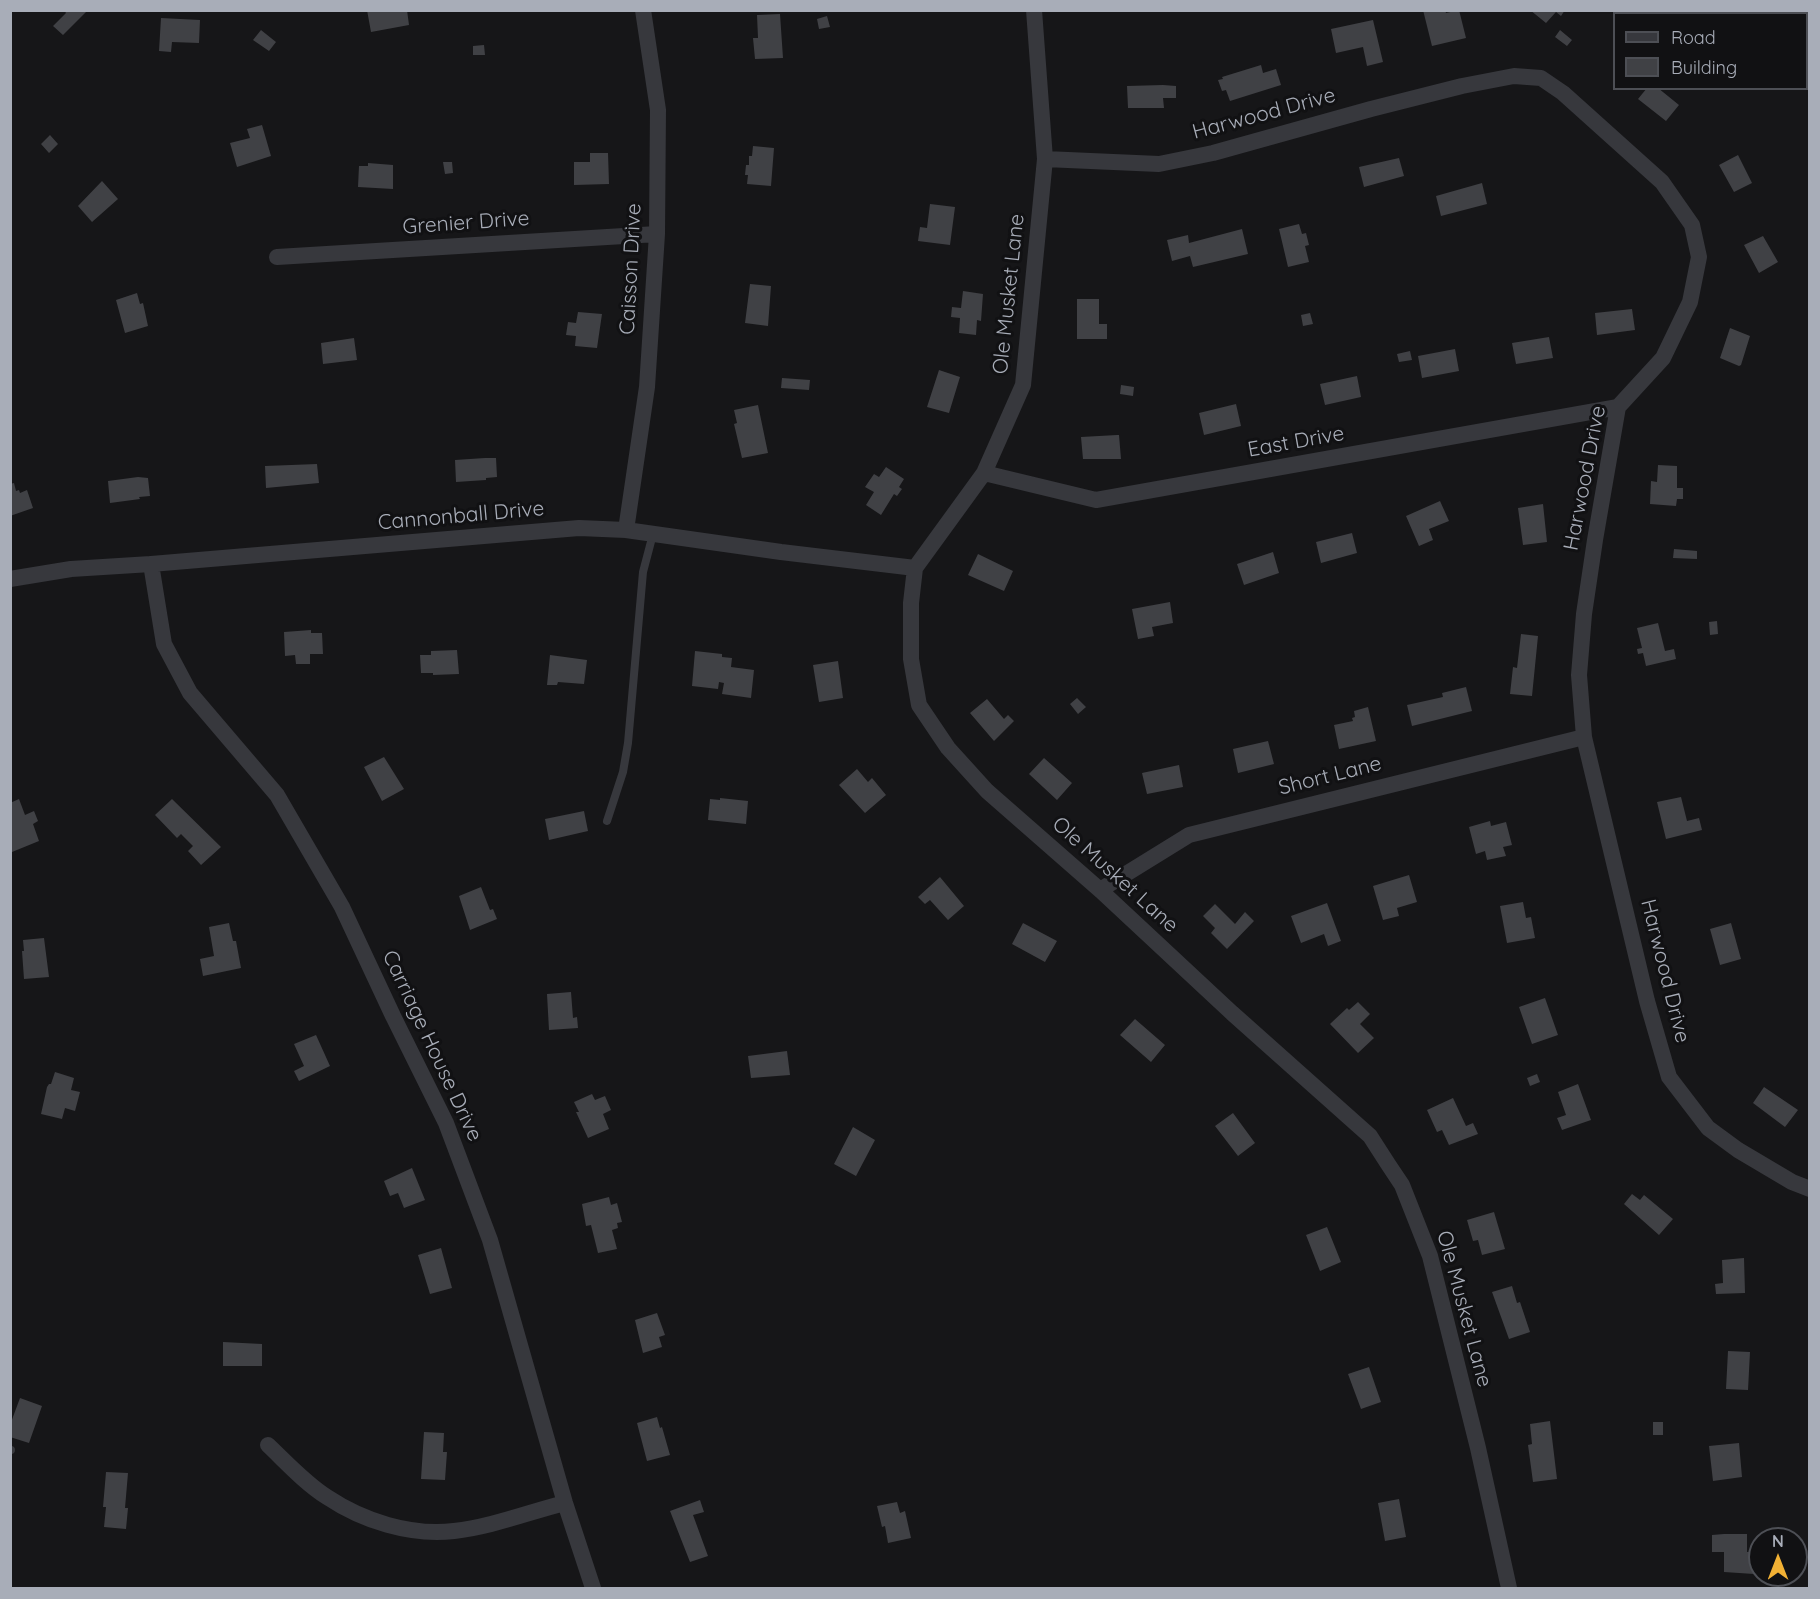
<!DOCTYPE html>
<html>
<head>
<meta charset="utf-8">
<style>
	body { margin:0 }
	#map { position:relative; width:1820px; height:1599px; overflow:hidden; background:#161618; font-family:Quicksand,sans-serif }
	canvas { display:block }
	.frame { position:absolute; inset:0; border:12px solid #a8adb8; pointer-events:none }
	.legend { position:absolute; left:1613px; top:12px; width:195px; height:78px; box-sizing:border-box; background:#111113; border:2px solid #4d4f55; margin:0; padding:8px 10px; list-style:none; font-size:18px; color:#a8adb8 }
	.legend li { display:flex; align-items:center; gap:12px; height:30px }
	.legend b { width:30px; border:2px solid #4d4f55 }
	.north { position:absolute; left:1748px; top:1527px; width:60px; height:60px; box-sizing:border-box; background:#111113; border:2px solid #4d4f55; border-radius:50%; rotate:0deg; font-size:16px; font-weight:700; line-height:24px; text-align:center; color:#a8adb8 }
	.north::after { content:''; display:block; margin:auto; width:21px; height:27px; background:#f2b134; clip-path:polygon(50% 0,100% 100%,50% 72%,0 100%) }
</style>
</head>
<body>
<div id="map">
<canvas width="1820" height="1599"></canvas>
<div class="frame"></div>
<ul class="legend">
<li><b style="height:8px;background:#37383d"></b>Road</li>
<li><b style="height:16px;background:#404145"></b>Building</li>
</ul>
<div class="north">N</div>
</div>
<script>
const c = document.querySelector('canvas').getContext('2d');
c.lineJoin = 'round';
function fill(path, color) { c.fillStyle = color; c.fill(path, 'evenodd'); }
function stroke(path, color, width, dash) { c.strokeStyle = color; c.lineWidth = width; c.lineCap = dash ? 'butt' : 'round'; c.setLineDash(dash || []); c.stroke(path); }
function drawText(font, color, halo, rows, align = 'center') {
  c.font = font + ' Quicksand,sans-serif'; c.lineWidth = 6; c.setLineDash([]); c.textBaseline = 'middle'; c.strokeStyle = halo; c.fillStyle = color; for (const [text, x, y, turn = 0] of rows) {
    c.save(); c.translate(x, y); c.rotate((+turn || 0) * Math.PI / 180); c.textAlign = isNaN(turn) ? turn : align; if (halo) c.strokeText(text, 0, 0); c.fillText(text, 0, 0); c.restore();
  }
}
const building = new Path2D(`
	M64,10H88L63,35L53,26L66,13Z
	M367,10H407L409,25L371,32Z
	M1423,10H1445L1446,13L1459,10L1466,38L1432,46Z
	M1530,10H1565L1561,16L1556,12L1546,23Z
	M780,14L783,58L755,59L753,38H758L757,15Z
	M827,16L830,27L819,29L817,19Z
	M161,18L200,20L199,43L172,42L171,52L159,51Z
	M1373,20L1383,62L1367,66L1363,47L1336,53L1331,29Z
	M261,30L276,42L269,51L253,40Z
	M1560,30L1572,40L1567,46L1555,37Z
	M484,45L485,55H473V46Z
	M1261,65L1263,73L1276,69L1281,85L1230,101L1226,90L1222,91L1218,80L1223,79L1222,77Z
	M1163,85L1176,86V98H1163L1164,108H1128L1127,86Z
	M1647,88H1658L1679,105L1666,121L1638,99Z
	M262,125L271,156L237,167L230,143L250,138L247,129Z
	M50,135L58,144L49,153L41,144Z
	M753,146L774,148L771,186L747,184L748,175H745L746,165H749V156H752Z
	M590,153H608L609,184L574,185V162H590Z
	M1738,155L1752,183L1734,192L1719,165Z
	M1399,158L1404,176L1364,187L1359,167Z
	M443,162H452L453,173L445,174Z
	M368,163L393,165V189L358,187L359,166H368Z
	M102,181L118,199L92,222L78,206Z
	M1482,183L1487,204L1441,216L1436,196Z
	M930,204L955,207L950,245L918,241L920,227L927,228Z
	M1299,224L1302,234L1306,233L1309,245L1305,246L1309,262L1288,267L1279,229Z
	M1242,229L1248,254L1193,267L1190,256L1172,261L1167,240L1188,235L1189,243Z
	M1763,236L1778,262L1759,273L1744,245Z
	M750,284L771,286L768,326L745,323Z
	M963,291L983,294L981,321L977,320L976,335L959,333L960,318L951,317L952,307L961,308Z
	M137,293L140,304L143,303L148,326L125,333L116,300Z
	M1077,299H1099V324H1107V339H1077Z
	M1632,309L1635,330L1597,335L1595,313Z
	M578,312L602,314L597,348L575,346L576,336L566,335L568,322L576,323Z
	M1310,313L1313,324L1303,326L1301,315Z
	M1730,328L1750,336L1741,365L1739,366L1720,358Z
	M1549,337L1553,358L1516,364L1512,343Z
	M354,338L357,360L323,364L321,343Z
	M1455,349L1459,371L1422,378L1418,356Z
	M1410,351L1412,360L1399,362L1397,354Z
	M939,370L960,377L949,413L927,407Z
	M1357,376L1361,397L1325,405L1320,384Z
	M782,378L810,380L809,390L781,388Z
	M1121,385L1134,387L1133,396L1120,394Z
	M1236,404L1241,426L1204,435L1199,413Z
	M758,405L768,453L742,458L734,424L737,423L734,410Z
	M1117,435H1119L1121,459H1083L1081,437Z
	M485,458H496L497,477L486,478V480L456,482L455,460Z
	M317,464L319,483L266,488L265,466Z
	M1658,465L1677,466V488H1683V499H1677L1676,506L1650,504L1651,481L1657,482Z
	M886,467L904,479L899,487L902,489L897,496L894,494L881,515L866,505L874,492L865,487L874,474L879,477Z
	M138,477L148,478L150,496L139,497L140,499L110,503L108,481Z
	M14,483L16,491L19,490L20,493L27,490L33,508L10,516V484Z
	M1440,501L1449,521L1429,529L1433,540L1419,546L1406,516Z
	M1543,504L1547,542L1523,545L1518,508Z
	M1352,533L1357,553L1321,563L1316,542Z
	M1674,549L1697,551V559L1673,558Z
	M1273,552L1279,573L1244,585L1237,564Z
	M978,554L1013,571L1004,591L968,575Z
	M1170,602L1173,623L1152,627L1154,636L1138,639L1132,609Z
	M1717,621L1718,634L1710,635L1709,622Z
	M1658,623L1665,651L1674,649L1676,659L1646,666L1643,653L1638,654L1637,649L1642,648L1637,628Z
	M311,630V633H322L323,654H310V664H296L295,655L285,656L284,632Z
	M1521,634L1538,636L1532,696L1510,694L1513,667L1517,668Z
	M457,650L459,674L433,675V673H421L420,655H431V651Z
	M695,651L722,654V657L732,658L731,667L754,670L751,698L722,694L724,683L719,682L718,689L692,686Z
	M550,655L587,660L584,684L558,682L557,685H547Z
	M838,661L843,698L819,702L813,665Z
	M1466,687L1472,711L1412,726L1407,705L1443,697L1442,693Z
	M1077,698L1086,707L1078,714L1070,704Z
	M987,699L1004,719L1008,715L1014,721L994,741L970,713Z
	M1368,707L1376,741L1339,749L1334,725L1353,721L1352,718L1355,717L1354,711Z
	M1268,741L1274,764L1238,773L1233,749Z
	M384,757L404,789L382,801L364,767Z
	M1044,758L1072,783L1057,800L1029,774Z
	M1179,765L1183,787L1147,794L1142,773Z
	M857,769L868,782L872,778L886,795L865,813L839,785Z
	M1681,797L1687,821L1699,818L1702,830L1666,839L1657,802Z
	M720,798L748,801L746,824L708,820L710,799L720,800Z
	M19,799L25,815L34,811L38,821L33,824L39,841L12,852L10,803Z
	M172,799L221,847L201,865L188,851L193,846L181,834L177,838L155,815Z
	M584,811L588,831L549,840L545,819Z
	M1490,821L1491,826L1506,822L1512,845L1503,847L1506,856L1487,860L1485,851L1476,854L1469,827Z
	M1409,875L1417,902L1397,908L1399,916L1383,920L1373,886Z
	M940,877L964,906L948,920L930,900L925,904L918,897Z
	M481,887L490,910L493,909L497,919L470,930L459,896Z
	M1523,902L1526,918L1531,917L1535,938L1507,943L1500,906Z
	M1327,903L1341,941L1328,946L1324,934L1301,943L1291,916Z
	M1215,904L1235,924L1245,912L1254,921L1227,949L1211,933L1215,928L1203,916Z
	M229,923L233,941H236L241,968L203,976L200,959L214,956L209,927Z
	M1023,923L1057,941L1045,962L1012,944Z
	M1731,923L1741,959L1720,965L1710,929Z
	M44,938L49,977L24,979L22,951H24L23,940Z
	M571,992L573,1018L577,1017L578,1028L549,1030L547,994Z
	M1545,998L1558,1035L1532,1044L1519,1007Z
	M1358,1002L1370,1014L1360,1024L1374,1038L1358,1053L1330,1024L1347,1008L1349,1010Z
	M1135,1019L1165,1045L1151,1062L1120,1035Z
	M316,1035L330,1066L299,1081L294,1071L304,1066L294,1044Z
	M787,1051L790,1075L751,1078L748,1056Z
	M55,1072L74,1078L71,1090L80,1092L75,1111L65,1108L62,1119L41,1114L47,1087L49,1084H51Z
	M1537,1074L1540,1082L1530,1086L1527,1078Z
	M1578,1084L1591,1120L1562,1130L1557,1118L1566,1115L1558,1092Z
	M1764,1087L1798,1110L1785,1127L1753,1103Z
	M592,1094L595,1100L605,1096L611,1110L603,1114L609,1129L588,1138L576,1112H579L574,1102Z
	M1453,1098L1466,1126L1473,1123L1478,1134L1449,1145L1442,1130L1437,1132L1427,1110Z
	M1233,1113L1255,1143L1238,1156L1215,1126Z
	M853,1127L875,1140L856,1176L834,1164Z
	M412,1168L425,1200L404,1208L398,1193L390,1196L384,1181Z
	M1632,1194L1640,1200L1644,1195L1673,1219L1659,1235L1624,1204Z
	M609,1197L611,1205L617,1203L622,1222L617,1223L618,1228L612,1230L617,1249L598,1253L591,1225L586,1226L582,1204Z
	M1494,1212L1505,1249L1482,1255L1478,1240L1473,1241L1467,1220Z
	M1327,1227L1341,1262L1320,1271L1306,1235Z
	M441,1248L452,1288L430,1294L418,1255Z
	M1744,1258L1745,1293L1716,1294L1715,1284L1723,1283L1722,1260Z
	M1512,1286L1517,1303L1520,1302L1530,1332L1509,1339L1492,1292Z
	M657,1313L665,1335L659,1337L662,1347L643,1353L635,1320Z
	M223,1342L262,1344V1366H223Z
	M1728,1351L1750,1352L1748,1390L1726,1389Z
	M1369,1367L1381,1402L1361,1409L1348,1374Z
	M20,1398L42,1406L29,1443L10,1437L12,1426L10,1425Z
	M657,1417L660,1428L662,1427L670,1455L647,1461L637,1423Z
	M1550,1421L1557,1479L1533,1482L1528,1445L1532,1444L1530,1424Z
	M1653,1422H1663V1435H1653Z
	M424,1432L444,1433L443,1452H447L445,1480L421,1479Z
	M1739,1443L1742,1477L1713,1481L1709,1446Z
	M106,1472L128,1473L125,1508H128L126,1529L104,1527L106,1507H103Z
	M1399,1499L1406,1537L1385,1541L1378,1503Z
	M700,1500L704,1512L693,1515L708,1556L690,1562L670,1511Z
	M897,1502L900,1513L905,1511L911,1538L888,1543L885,1526L882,1527L877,1506Z
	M1724,1534H1747V1552H1754V1574L1724,1572V1552H1712V1535Z`);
const service = new Path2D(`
	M607,821L623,772L628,743L643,572L653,534
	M10,1450H11`);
const minor = new Path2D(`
	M1034,10L1045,159L1159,164L1213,153L1371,109L1462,86L1514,76L1541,78L1563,93L1662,182L1692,225L1699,257L1690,302L1663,358L1618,407L1595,540L1584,614L1579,675L1584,737L1647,1001L1669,1077L1708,1128L1738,1150L1792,1182L1810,1189
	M1045,159L1023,385L984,473L915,568L911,603V659L919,705L948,748L987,791L1100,890L1232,1013L1370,1136L1388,1164L1402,1185L1430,1256L1478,1448L1509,1588
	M277,257L657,234
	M984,473L1096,500L1618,407
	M626,530L647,387L657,234L658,110L643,10
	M151,564L164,644L190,693L277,795L342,907L393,1016L446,1123L490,1240L565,1503L593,1588
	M10,579L71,569L151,564L579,528L626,530L781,552L915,568
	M1100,890L1189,835L1584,737
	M268,1445C287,1463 305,1483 327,1497C363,1521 410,1536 454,1531C491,1527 529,1512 565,1503`);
const streetNames = [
	["Harwood Drive",1264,114,-15],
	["Grenier Drive",466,223,-4],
	["Caisson Drive",631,269,-87],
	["Ole Musket Lane",1009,294,-84],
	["East Drive",1296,442,-10],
	["Harwood Drive",1585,478,-79],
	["Cannonball Drive",461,516,-5],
	["Short Lane",1330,776,-14],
	["Ole Musket Lane",1115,875,42],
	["Harwood Drive",1665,971,76],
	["Carriage House Drive",432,1046,65],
	["Ole Musket Lane",1464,1309,75]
];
fill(building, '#404145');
stroke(service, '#37383d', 8);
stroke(minor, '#37383d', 16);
drawText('21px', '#a8adb8', '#111113', streetNames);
</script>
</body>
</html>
